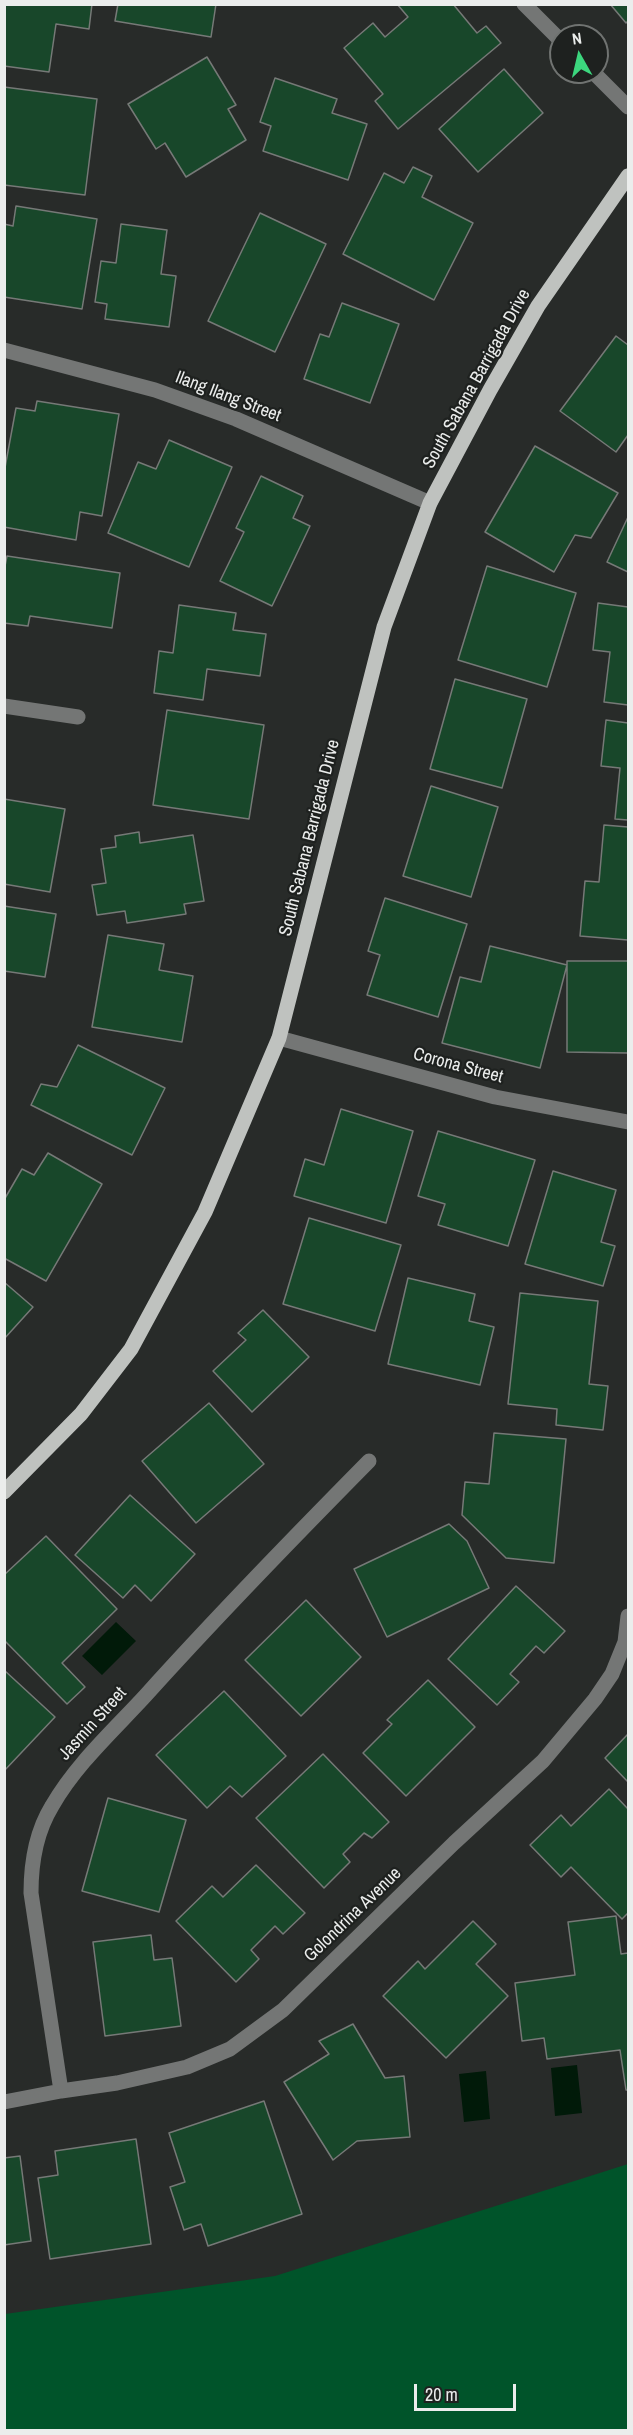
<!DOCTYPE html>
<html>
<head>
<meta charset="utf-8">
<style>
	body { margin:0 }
	#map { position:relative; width:633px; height:2435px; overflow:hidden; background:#282b29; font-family:"Archivo Narrow",sans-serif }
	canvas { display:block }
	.frame { position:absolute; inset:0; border:6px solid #ebedec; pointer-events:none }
	.north { position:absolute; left:549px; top:24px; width:60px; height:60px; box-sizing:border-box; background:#1e211f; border:2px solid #707371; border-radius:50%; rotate:352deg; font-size:16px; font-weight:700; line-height:24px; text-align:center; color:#ebedec }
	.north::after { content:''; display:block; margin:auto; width:21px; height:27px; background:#3cd77e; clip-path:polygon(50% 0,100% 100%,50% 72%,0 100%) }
	.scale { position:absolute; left:414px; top:2384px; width:102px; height:27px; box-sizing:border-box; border:3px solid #ebedec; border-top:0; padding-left:8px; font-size:18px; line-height:21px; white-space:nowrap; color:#ebedec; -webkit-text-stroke:4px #1e211f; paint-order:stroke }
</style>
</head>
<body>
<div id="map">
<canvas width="633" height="2435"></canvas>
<div class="frame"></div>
<div class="north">N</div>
<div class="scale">20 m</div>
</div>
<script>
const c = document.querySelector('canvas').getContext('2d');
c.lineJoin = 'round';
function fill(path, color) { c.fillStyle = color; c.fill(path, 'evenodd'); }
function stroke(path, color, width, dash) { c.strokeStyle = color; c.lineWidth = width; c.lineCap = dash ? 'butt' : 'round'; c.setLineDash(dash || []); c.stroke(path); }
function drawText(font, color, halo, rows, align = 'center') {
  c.font = font + ' "Archivo Narrow",sans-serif'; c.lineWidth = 4.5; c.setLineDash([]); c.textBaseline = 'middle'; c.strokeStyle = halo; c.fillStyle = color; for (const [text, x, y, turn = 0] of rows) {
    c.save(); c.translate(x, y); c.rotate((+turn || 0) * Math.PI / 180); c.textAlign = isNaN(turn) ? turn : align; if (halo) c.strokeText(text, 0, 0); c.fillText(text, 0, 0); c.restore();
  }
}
const green = new Path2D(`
	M628,2164V2430H5V2314L275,2276Z`);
const water = new Path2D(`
	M116,1622L136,1641L102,1675L82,1656Z
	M577,2065L582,2113L555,2116L551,2068Z
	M486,2071L490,2119L464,2122L459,2074Z`);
const building = new Path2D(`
	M4,4H92L89,29L56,24L49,72L4,66Z
	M118,4H216L211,37L115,21Z
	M397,4H453L477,33L486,26L501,43L398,129L375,101L383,94L344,48L373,23L385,37L408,17Z
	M610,4H628V21L626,23Z
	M207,57L236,105L228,109L246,140L186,177L165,143L156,149L128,104Z
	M504,69L543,113L478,172L439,129Z
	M275,78L337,99L332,113L367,124L348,180L263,151L271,126L260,122Z
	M4,87L97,99L85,195L4,185Z
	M413,167L432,176L422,197L473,223L434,300L343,254L384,173L404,183Z
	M16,206L97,219L82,309L4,297V224L13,226Z
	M260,213L326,244L275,352L208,321Z
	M121,224L167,230L161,274L176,276L169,327L105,319L107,304L95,302L101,261L116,263Z
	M342,303L399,324L370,403L304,379L320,334L329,337Z
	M616,336L628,345V435L616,452L560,411Z
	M37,401L119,414L102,516L80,512L76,540L4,527V473L16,408L35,411Z
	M169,440L232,467L189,567L108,533L138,462L156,469Z
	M535,446L618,493L591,538L575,535L554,572L485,532Z
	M261,476L303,496L293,518L310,526L272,606L220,581L244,532L236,528Z
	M628,517V572L607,562Z
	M7,556L120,573L112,628L30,616L28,626L4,623V571Z
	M487,566L576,593L547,687L458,660Z
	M598,603L628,607V705L604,702L610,652L593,650Z
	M179,605L236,613L233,630L266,634L260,676L207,669L203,700L154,693L159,651L173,653Z
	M455,679L527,699L502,788L430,769Z
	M167,710L264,725L249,819L153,805Z
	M606,720L628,723V820L615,819L620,768L601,766Z
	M431,786L498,807L471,897L403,876Z
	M4,799L65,809L50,892L4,884Z
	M604,825L628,827V940L580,936L585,881L599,882Z
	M139,832L140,843L193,835L204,901L184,904L186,914L127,923L125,911L97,915L92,885L106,883L101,849L116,847L115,836Z
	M385,898L467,924L438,1017L367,995L380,955L368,951Z
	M4,906L56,914L45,977L4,971Z
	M108,935L164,944L159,970L193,976L182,1042L92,1027Z
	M490,946L567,965L540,1068L442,1043L460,977L481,982Z
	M567,961H628V1053L567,1052Z
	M78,1045L165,1088L132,1155L31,1105L41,1084L57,1087Z
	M341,1109L413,1131L386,1223L294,1196L305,1159L324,1165Z
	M438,1131L535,1160L508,1246L438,1225L445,1204L418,1196Z
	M48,1153L102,1184L46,1281L4,1258V1200L22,1169L34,1175Z
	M553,1171L616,1190L601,1242L615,1246L603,1286L525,1264Z
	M309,1218L401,1245L375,1331L283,1304Z
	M408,1278L475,1294L469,1321L494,1327L480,1385L388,1364Z
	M4,1282L33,1307L4,1339Z
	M520,1293L598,1301L589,1384L608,1386L603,1430L556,1425L557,1409L508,1404Z
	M263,1310L309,1357L252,1412L213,1371L246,1340L238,1333Z
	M209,1403L264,1464L196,1523L142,1461Z
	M494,1433L566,1439L554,1563L506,1558L462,1515L465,1482L489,1484Z
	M130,1495L195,1554L151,1601L135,1585L123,1598L75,1555Z
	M449,1524L467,1541L489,1588L387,1637L354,1569Z
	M46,1536L117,1609L62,1663L85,1687L67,1704L4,1640V1575Z
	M516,1586L565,1631L544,1653L536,1646L510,1674L519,1682L497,1705L448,1659Z
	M306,1600L361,1657L301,1716L245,1660Z
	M4,1670L55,1717L4,1771Z
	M428,1680L475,1727L406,1796L363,1753L392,1724L387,1720Z
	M224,1691L286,1756L242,1797L230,1786L207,1808L156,1755Z
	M628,1734V1782L605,1758Z
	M323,1754L389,1822L372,1838L364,1833L343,1854L350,1862L324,1888L256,1818Z
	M609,1789L628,1809V1913L622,1919L571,1867L561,1877L530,1845L561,1815L571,1826Z
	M108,1798L186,1820L159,1912L82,1891Z
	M256,1865L305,1913L283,1934L275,1926L251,1950L259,1959L236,1982L176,1921L212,1886L223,1897Z
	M616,1916L621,1954L628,1953V2090H626L620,2050L547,2059L544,2038L522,2041L515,1983L575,1975L568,1922Z
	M473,1921L496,1944L476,1964L508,1996L446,2058L383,1996L418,1961L425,1969Z
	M151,1935L154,1960L172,1958L181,2026L105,2036L93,1942Z
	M353,2024L385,2078L404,2076L410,2137L357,2141L333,2160L284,2082L329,2054L319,2041Z
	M264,2101L302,2214L208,2246L201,2224L184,2230L170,2187L185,2182L169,2133Z
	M136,2139L151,2244L50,2259L38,2178L58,2175L55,2151Z
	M20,2156L31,2241L4,2245V2158Z`);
const minor = new Path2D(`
	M524,4L561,41
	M593,72L628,107
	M4,350L155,390L236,419L430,503
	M4,706L78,717
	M279,1038L495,1097L628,1122
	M61,2091L31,1893C31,1863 36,1832 52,1806C76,1764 114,1730 146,1695C218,1615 293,1538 369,1461
	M4,2102L61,2091L117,2083L187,2067L230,2049L283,2010L454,1843L543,1761L595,1699L612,1674L625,1642L628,1616`);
const major = new Path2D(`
	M4,1492L81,1414L131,1349L205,1212L279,1038L384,627L430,503L490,390L538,306L628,176`);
const streetNames = [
	["South Sabana Barrigada Drive",477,379,-61],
	["Ilang Ilang Street",228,397,21],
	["South Sabana Barrigada Drive",310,838,-76],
	["Corona Street",458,1066,15],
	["Jasmin Street",93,1724,-48],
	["Golondrina Avenue",353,1915,-44]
];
fill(green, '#00542a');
fill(water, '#011a09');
fill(building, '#18472a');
stroke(building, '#767977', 1.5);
stroke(minor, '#747675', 15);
stroke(major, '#bfc2bf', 15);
drawText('18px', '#ebedec', '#1e211f', streetNames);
</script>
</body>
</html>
